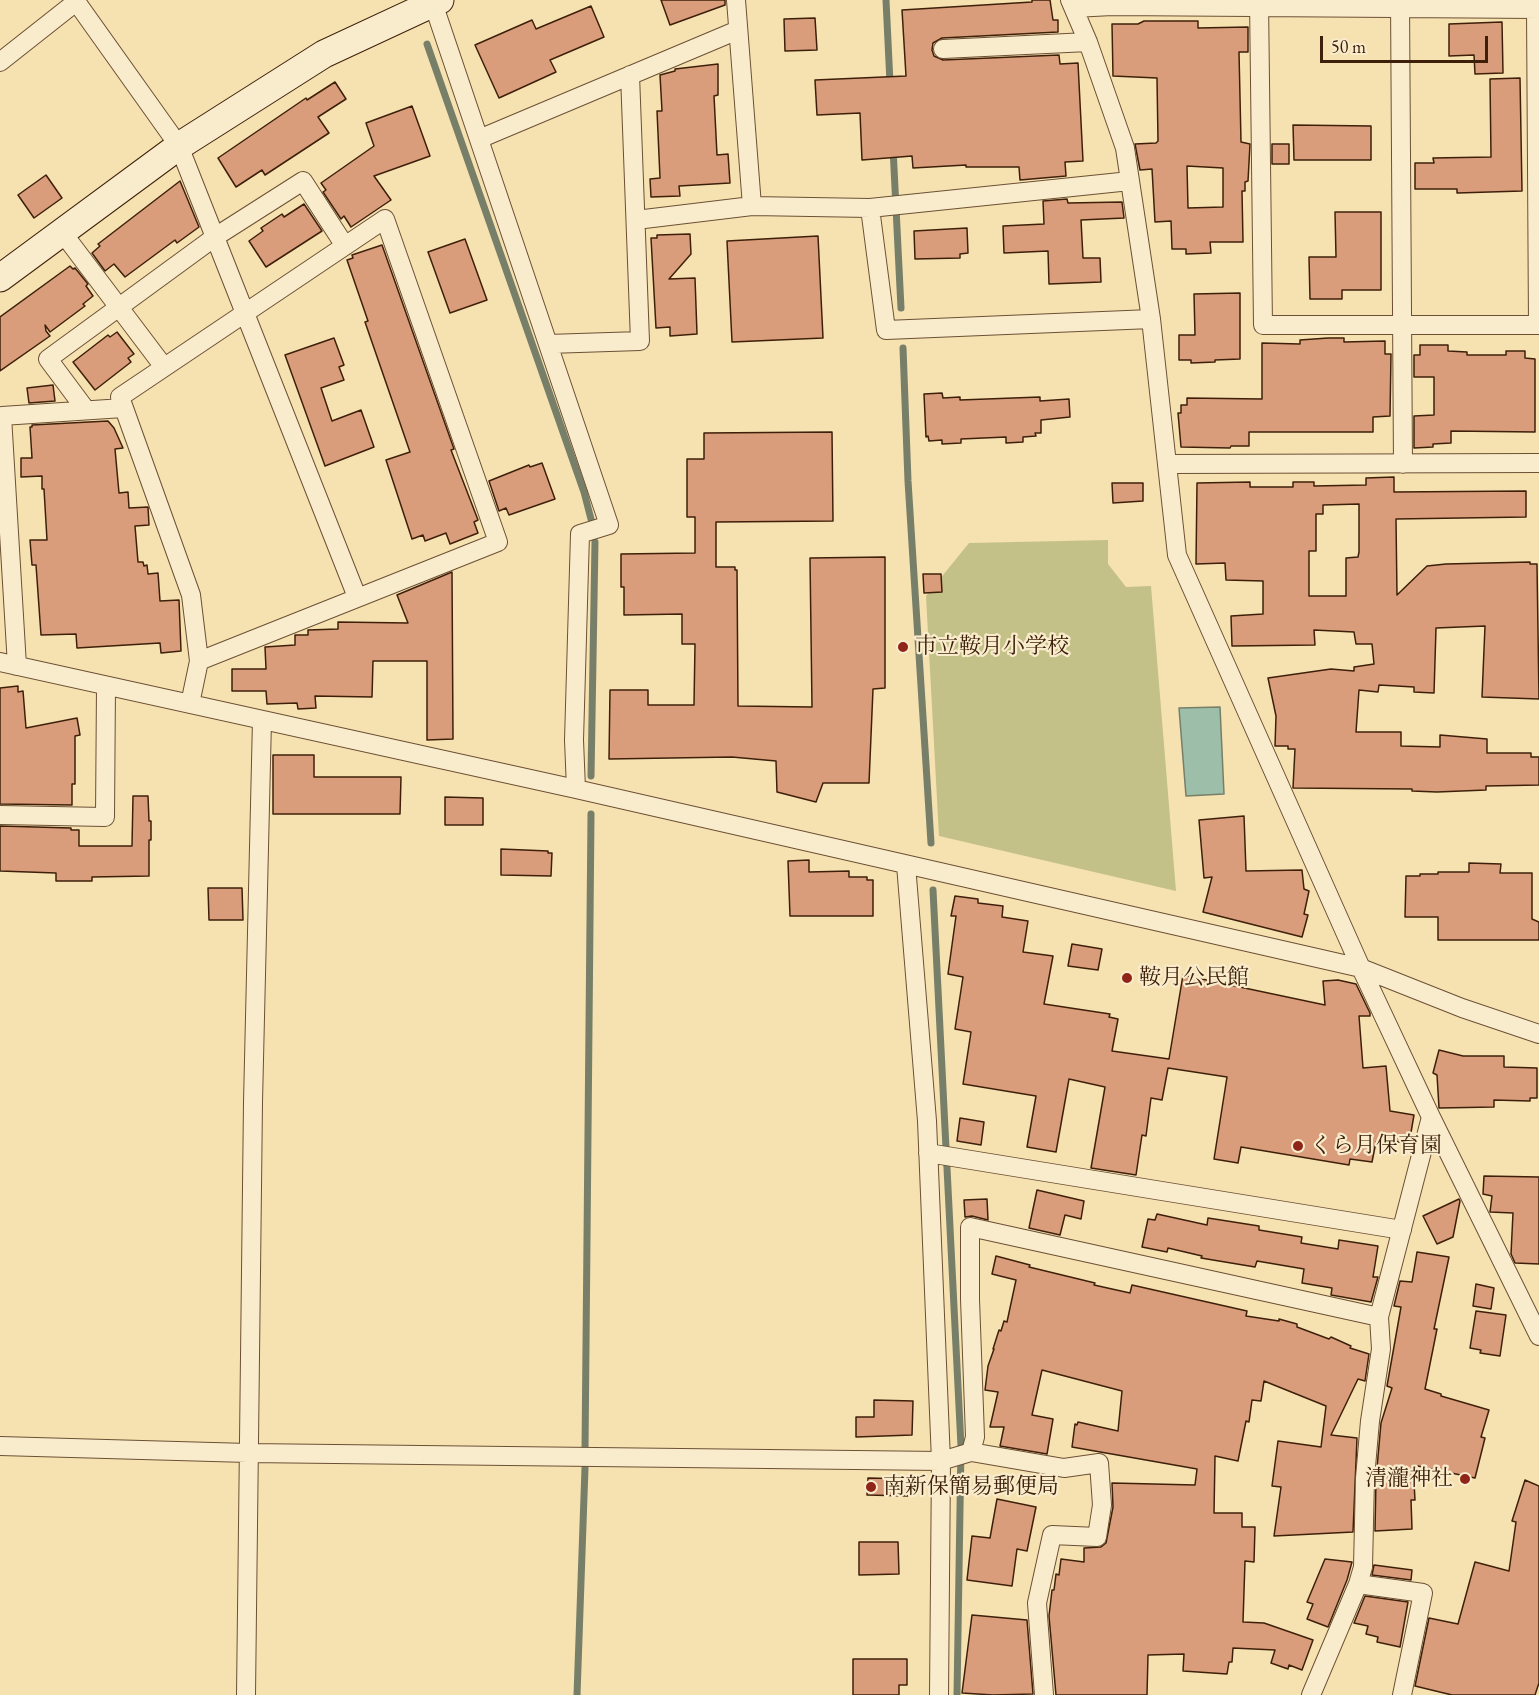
<!DOCTYPE html>
<html>
<head>
<meta charset="utf-8">
<style>
	body { margin:0 }
	#map { position:relative; width:1539px; height:1695px; overflow:hidden; background:#f6e1b1; font-family:"EB Garamond",serif }
	canvas { display:block }
	.scale { position:absolute; left:1320px; top:36px; width:168px; height:27px; box-sizing:border-box; border:3px solid #3e200a; border-top:0; padding-left:8px; font-size:18px; line-height:21px; white-space:nowrap; color:#3e200a; -webkit-text-stroke:4px #f9eccc; paint-order:stroke }
</style>
</head>
<body>
<div id="map">
<canvas width="1539" height="1695"></canvas>
<div class="scale">50 m</div>
</div>
<script>
const c = document.querySelector('canvas').getContext('2d');
c.lineJoin = 'round';
function fill(path, color) { c.fillStyle = color; c.fill(path, 'evenodd'); }
function stroke(path, color, width, dash) { c.strokeStyle = color; c.lineWidth = width; c.lineCap = dash ? 'butt' : 'round'; c.setLineDash(dash || []); c.stroke(path); }
function drawText(font, color, halo, rows, align = 'center') {
  c.font = font + ' "EB Garamond","Noto Serif JP",serif'; c.lineWidth = 4.5; c.setLineDash([]); c.textBaseline = 'middle'; c.strokeStyle = halo; c.fillStyle = color; for (const [text, x, y, turn = 0] of rows) {
    c.save(); c.translate(x, y); c.rotate((+turn || 0) * Math.PI / 180); c.textAlign = isNaN(turn) ? turn : align; if (halo) c.strokeText(text, 0, 0); c.fillText(text, 0, 0); c.restore();
  }
}
const green = new Path2D(`
	M1108,540V564L1126,587L1151,586L1176,891L939,836L926,596L969,543Z`);
const water = new Path2D(`
	M1220,707L1224,794L1186,796L1179,708Z`);
const stream = new Path2D(`
	M886,0L890,83
	M427,44L584,492L592,523
	M893,148L901,308
	M903,348L908,481L931,843
	M591,776L595,542
	M933,890L961,1446L957,1695
	M585,1451L591,814
	M577,1695L585,1468`);
const building = new Path2D(`
	M661,0H725V5L670,25Z
	M1032,0H1050L1053,20H1058V32L942,38L933,43L932,50L934,56L943,60L1059,55L1060,64L1078,63L1083,161L1065,162L1066,176L1020,180L1019,167H966V165L913,168L912,156L862,160L860,113L817,115L815,80L906,76L902,10L1032,2Z
	M591,6L604,37L550,60L556,72L499,98L475,45L532,20L536,29Z
	M815,18L817,50L785,51L784,19Z
	M1144,21H1198V28L1248,27V52H1239L1241,142L1250,144L1248,181L1245,182V191H1242L1243,242H1210L1211,253L1186,254V249H1172L1171,221L1155,222L1152,169L1140,170L1135,144L1156,143L1158,141L1157,78L1113,76L1112,24H1138ZM1187,166L1223,168V207L1188,208Z
	M1502,22L1503,73L1475,74L1474,55L1449,56V24Z
	M718,64V95L714,96L717,155L728,154L730,183L679,186L680,196L651,197L650,179L660,178L657,111H662L660,75L675,71V69Z
	M1520,78L1522,191L1457,193V189H1415V163H1434L1433,158L1491,157L1490,79Z
	M335,82L346,99L318,117L329,133L265,175L262,170L236,187L218,158L306,98L307,100Z
	M412,106L430,156L374,176L391,200L351,227L344,216L341,219L323,192L326,190L321,183L374,146L366,123Z
	M1293,125L1371,126V160H1294Z
	M1272,144H1289V164H1272Z
	M46,175L62,198L34,218L18,195Z
	M180,181L199,227L177,243L175,240L125,277L114,264L105,271L92,253L100,246L98,244Z
	M1067,199L1068,203L1122,202L1124,218L1081,220L1083,258H1100L1101,282L1049,284L1048,251L1004,253L1003,226L1044,224L1043,201Z
	M304,204L322,231L266,267L249,241L263,231L261,228L282,214L284,217Z
	M1335,212H1381V290H1342V299H1310L1309,257H1336Z
	M967,228L968,253L960,254V258L915,259L914,231Z
	M690,234L691,254L669,279L695,278L697,334L670,336V327L656,328L651,238H657V235Z
	M818,236L823,338L732,342L727,241Z
	M465,239L487,300L450,313L428,252Z
	M382,245L454,449L451,450L478,520L474,522L478,533L450,544L446,533L425,541L423,535L412,539L386,460L410,452L365,322L368,321L347,260L353,258L352,255Z
	M70,266L73,269L75,268L88,284L86,286L93,296L83,304L85,306L50,332L45,325L46,331L50,336L0,371V317Z
	M1240,293V359L1215,360V362L1191,363V360H1179V335H1195L1194,294Z
	M117,332L134,354L128,358L131,362L95,390L73,362L108,335L110,337Z
	M334,338L344,365L339,367L344,380L321,388L332,421L361,410L374,447L325,466L285,355Z
	M1328,338H1344V342L1385,341V354H1391L1390,416L1373,417V432H1249V446H1231L1230,448L1181,447L1178,413H1181V405H1187V398L1262,399V343L1300,344V340Z
	M1420,345H1448V351L1467,352V355H1506V351H1525V358L1535,359V432L1451,431V443L1433,444V447L1414,448V416L1434,415V377H1414V355H1420Z
	M53,385L55,401L29,403L27,388Z
	M942,393L943,398L960,397V400L1040,397V401L1069,399L1070,417L1041,420V433H1035L1036,436L1023,437V442L1006,443V437L961,439V443L942,444V440L929,441L928,436L926,437L924,394Z
	M108,421L114,428L123,448L115,449L119,493L128,492L129,508L148,507L149,525L135,526L138,562H143L144,566L147,565L148,574L158,573L160,601L179,600L181,651L161,653L160,643L77,648L76,634L41,635L36,565H32L30,540H47L44,489H42V476L21,477V458H32L30,427H32V425Z
	M832,432L833,521L716,522V567H735V570H737L738,706L812,707L810,558L885,557V688L873,689L869,783H823L816,802L777,792L776,761L732,757L609,759L610,690H648V705H694L695,644H682V614L624,615V587H621V554L695,553V517H687V459H704V433Z
	M542,463L555,499L509,515L506,508L499,511L489,481L529,465L530,467Z
	M1394,477V492L1526,491V517L1396,519L1397,595L1427,566L1446,564L1530,562V564H1537L1539,699L1482,697L1485,626L1436,628L1434,693L1414,692V687L1379,685L1378,692L1359,690L1356,732H1401V746L1440,747V735L1487,739V753H1531V757H1539V785L1486,786V790L1437,792L1412,791V789L1293,788L1295,749H1288V746H1275L1276,716L1268,678L1331,669L1354,671V667L1374,664L1372,644H1356L1354,632L1314,630L1315,645L1232,646L1231,616L1263,614V581L1226,580L1225,563L1196,564L1197,483L1250,482V487H1293V482H1314V486L1366,485V478ZM1359,504V552L1358,557L1346,558V596H1309V551H1316V514H1323V505Z
	M1112,483H1143V501L1113,503Z
	M452,572L453,739L427,740V661H373L372,697L315,696L316,708L298,709L297,703L267,704L266,691H232V669H266L265,647L295,645V635H308V630L338,629V622L408,623L397,595Z
	M923,574H941L942,592L924,593Z
	M18,686V692L23,691L26,728L77,718L80,735L75,736V784H72V805L0,804V688Z
	M273,755H314V777H401L400,814H273Z
	M133,796H148L149,821H151V840H149V876L92,877V881H56V873L0,871V826L71,828V830H79V846H132Z
	M445,797L483,798V825H445Z
	M1244,816L1246,871L1302,870L1304,889L1309,891L1304,914L1308,915L1302,937L1203,912L1212,877L1204,878L1199,820Z
	M501,849L548,851V853H552L551,876L501,875Z
	M809,860V872L849,871V877H867V880H873V916H790L788,861Z
	M1469,863L1501,864L1500,873H1532V919L1539,922V940H1438V917H1405L1406,876H1420V874H1438V872H1469Z
	M208,888H242L243,920H209Z
	M955,896L978,899V903L1003,906L1002,917L1028,921L1023,952L1053,956L1044,1004L1110,1014L1109,1017L1118,1019L1112,1051L1169,1059L1183,975L1325,1005L1323,981L1338,980L1356,984L1370,1013V1016H1359L1363,1068L1386,1066L1390,1111L1414,1115L1409,1144L1393,1141L1392,1145L1376,1142L1372,1162L1350,1159L1349,1165L1241,1147L1238,1163L1214,1159L1227,1077L1168,1068L1162,1100L1151,1098L1146,1136L1142,1135L1136,1175L1091,1168L1105,1087L1069,1079L1056,1152L1027,1147L1036,1096L963,1084L971,1032L955,1029L963,977L948,974L956,916H951Z
	M1072,944L1102,949L1098,970L1068,966Z
	M1439,1050L1463,1056H1504V1067L1537,1068V1098H1530V1101L1494,1100V1107L1439,1108L1437,1075L1433,1073Z
	M960,1118L984,1122L981,1145L957,1141Z
	M1484,1176L1539,1177V1264L1515,1263L1511,1254L1513,1213L1490,1212L1492,1196L1483,1194Z
	M1037,1190L1084,1201L1081,1219L1065,1215L1060,1235L1029,1228Z
	M987,1199L988,1220L972,1216L965,1217L964,1200Z
	M1459,1199L1460,1201L1453,1237L1437,1244L1423,1216Z
	M1157,1214L1207,1225L1208,1218L1259,1226V1230L1302,1237L1301,1243L1338,1249L1339,1240L1378,1246L1373,1277H1378L1371,1302L1331,1295L1332,1288L1302,1283L1304,1269L1257,1261L1255,1267L1201,1258L1202,1256L1168,1248L1167,1252L1142,1247L1148,1219L1155,1220Z
	M1417,1252L1449,1257L1434,1329H1437L1425,1389L1441,1394V1396L1489,1410L1481,1437L1485,1438L1475,1478L1413,1465L1415,1500H1411L1412,1529L1375,1531L1376,1479L1381,1423L1392,1388L1387,1386L1401,1307L1394,1306L1400,1281L1412,1282Z
	M996,1256L1030,1265L1029,1267L1095,1283L1094,1285L1130,1293L1132,1285L1247,1311L1246,1316L1279,1321V1319L1297,1324V1327L1329,1339L1331,1337L1351,1346L1350,1348L1369,1354L1365,1381L1358,1379L1331,1435L1357,1438L1353,1532L1274,1536L1281,1487L1272,1486L1278,1441L1321,1447L1326,1406L1264,1381L1261,1401L1252,1400L1249,1422L1246,1421L1238,1461L1215,1456L1214,1513H1242V1527H1255L1254,1562L1245,1561L1243,1622L1264,1623L1313,1640L1302,1670L1289,1665L1288,1669L1271,1663L1275,1650L1233,1648L1232,1662H1229L1227,1674L1183,1671L1184,1654L1148,1655L1147,1695H1056L1049,1616L1052,1590H1054L1056,1574L1059,1575L1061,1559L1084,1562V1548L1101,1547L1106,1543L1113,1507L1112,1483L1195,1485L1197,1469L1072,1447L1075,1424L1077,1425L1078,1422L1118,1431L1122,1391L1042,1370L1032,1415L1053,1419L1047,1454L1000,1446L1004,1427H990L998,1392L985,1390L988,1366L994,1349H993L999,1330L1001,1331L1004,1321L1007,1322L1016,1280L992,1274Z
	M1476,1284L1494,1288L1491,1309L1473,1306Z
	M1476,1311L1506,1315L1500,1356L1480,1353L1481,1350L1470,1348Z
	M874,1400L913,1401L912,1435L856,1437V1417H874Z
	M868,1478L909,1479L908,1496L867,1495Z
	M1525,1480L1539,1486V1683L1535,1695H1452L1415,1686L1429,1618L1458,1624L1475,1562L1509,1571L1516,1522L1512,1521Z
	M997,1499L1036,1507L1027,1551L1017,1549L1012,1586L967,1580L972,1536L990,1538Z
	M859,1542H898L899,1574L859,1575Z
	M1325,1559L1352,1562L1347,1580L1328,1627L1307,1619L1313,1604L1307,1602Z
	M1374,1565L1412,1570L1411,1580L1372,1575Z
	M1365,1596L1408,1602L1400,1647L1377,1642L1378,1637L1366,1634L1368,1626L1354,1623Z
	M972,1615L1027,1620L1033,1694L993,1695L962,1693Z
	M853,1659H907V1685H899V1695H853Z`);
const street = new Path2D(`
	M75,0L179,146L357,597
	M432,0L609,525L580,534L574,740L576,789
	M736,0L752,206L870,208L1130,181
	M1070,0L1088,42L1125,148L1151,319L1177,555L1361,968L1431,1117L1539,1336
	M1259,0L1263,325H1538L1536,9
	M1400,0L1403,464
	M1074,8L1112,6L1539,9
	M943,49L1088,42
	M0,62L76,2
	M479,139L738,30
	M870,208L886,330L1151,319
	M636,220L752,206
	M62,232L164,367
	M548,344L640,341L630,75
	M86,410L48,359L215,237L303,181L345,246
	M1168,464L1539,463
	M0,662L576,789L1361,968L1462,1008L1539,1034
	M17,666L2,416L123,408
	M190,704L199,661L498,542L385,219L120,397L191,595L199,661
	M0,815L105,817L106,686
	M906,865L927,1121L941,1461L939,1695
	M928,1153L1402,1230
	M0,1446L248,1453L941,1461L971,1452L1064,1468L1099,1463L1102,1505L1097,1537L1052,1535L1037,1603L1044,1695
	M971,1452L975,1437L970,1299V1227L1379,1317
	M246,1695L253,1102L262,720
	M1311,1695L1358,1584
	M1402,1695L1423,1593L1358,1584L1363,1567L1365,1478L1370,1421L1381,1349L1379,1317L1431,1117`);
const secondary = new Path2D(`
	M0,278L179,146L324,54L440,0`);
const markers = [
	[903,647,6,"#8f2418"],
	[1127,978,6,"#8f2418"],
	[1298,1146,6,"#8f2418"],
	[1465,1479,6,"#8f2418"],
	[871,1487,6,"#8f2418"]
];
const poiNames = [
	["市立鞍月小学校",915,647],
	["鞍月公民館",1139,978],
	["くら月保育園",1310,1146],
	["清瀧神社",1453,1479,"right"],
	["南新保簡易郵便局",883,1487]
];
fill(green, '#c3c187');
fill(water, '#9dbea9');
stroke(water, '#777f69', 1.5);
stroke(stream, '#777f69', 7);
fill(building, '#da9d7b');
stroke(building, '#3e200a', 1.5);
stroke(street, '#6c5034', 20);
stroke(secondary, '#3e200a', 29);
stroke(street, '#f9eccc', 18);
stroke(secondary, '#f9eccc', 27);
for (const [x, y, r, color] of markers) { const dot = new Path2D(); dot.arc(x, y, r, 0, 2 * Math.PI); c.fillStyle = color; c.fill(dot); stroke(dot, '#f9eccc', 2); }
drawText('22px', '#3e200a', '#f9eccc', poiNames, 'left');
</script>
</body>
</html>
